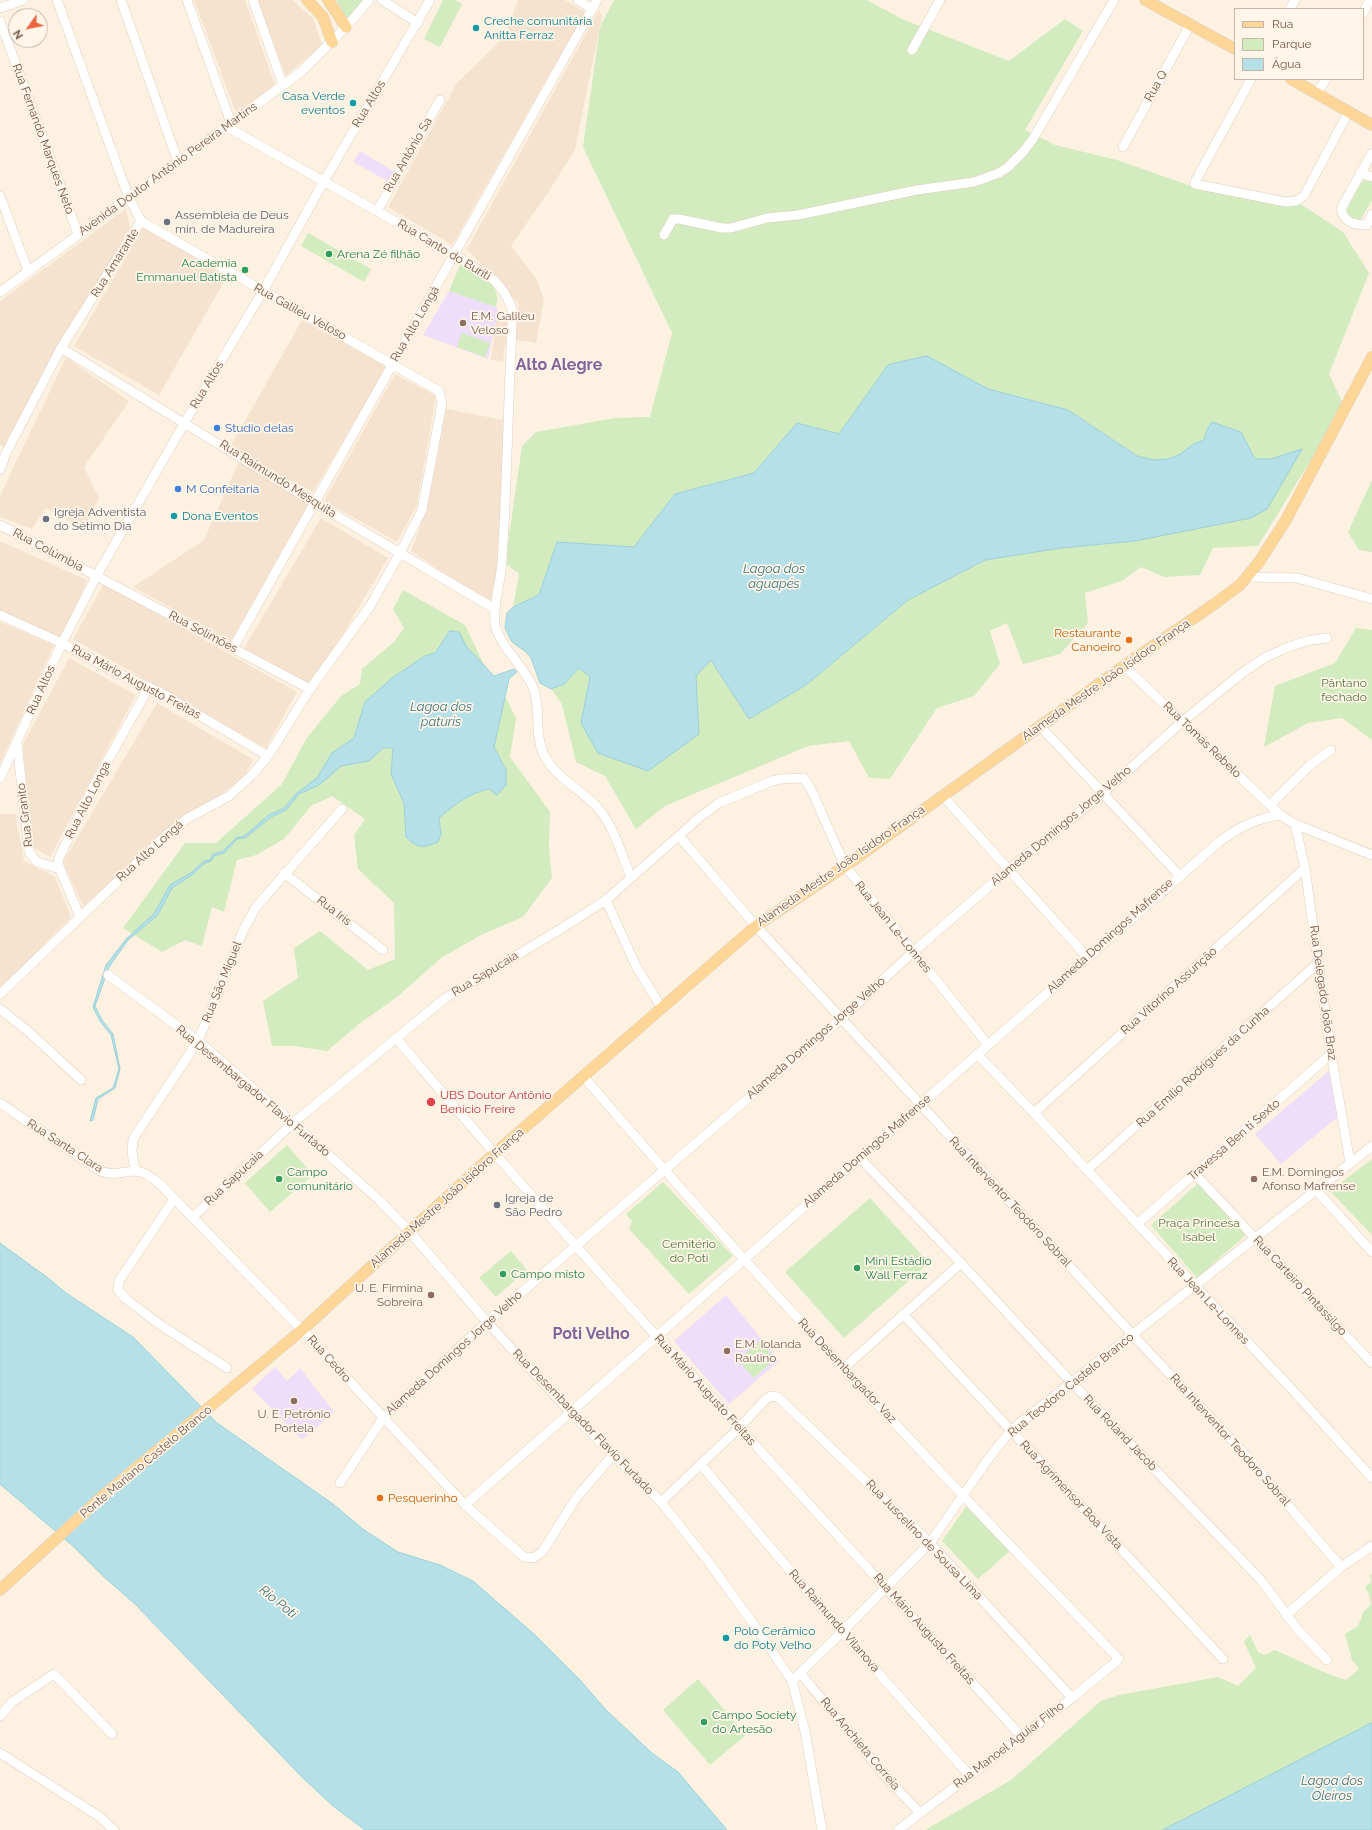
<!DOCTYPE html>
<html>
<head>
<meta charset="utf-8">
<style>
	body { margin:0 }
	#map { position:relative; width:1372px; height:1830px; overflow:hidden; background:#fdf2e1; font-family:Raleway,sans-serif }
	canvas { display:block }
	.legend { position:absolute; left:1234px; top:8px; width:130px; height:72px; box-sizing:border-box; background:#fff5e8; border:1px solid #c8b6a8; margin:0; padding:5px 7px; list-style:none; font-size:12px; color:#755747 }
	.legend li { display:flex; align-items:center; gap:8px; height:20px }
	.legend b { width:20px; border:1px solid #c8b6a8 }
	.north { position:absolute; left:8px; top:8px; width:40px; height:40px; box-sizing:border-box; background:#fff5e8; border:1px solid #c8b6a8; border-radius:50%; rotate:237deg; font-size:11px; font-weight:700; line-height:16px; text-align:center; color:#755747 }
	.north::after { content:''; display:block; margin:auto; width:14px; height:18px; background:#eb6442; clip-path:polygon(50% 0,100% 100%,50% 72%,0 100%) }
</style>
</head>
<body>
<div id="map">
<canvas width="1372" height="1830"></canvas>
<ul class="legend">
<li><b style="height:5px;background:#fed697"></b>Rua</li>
<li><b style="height:11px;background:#d2ebbf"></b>Parque</li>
<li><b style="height:11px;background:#b5e0e7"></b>Água</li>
</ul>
<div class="north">N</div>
</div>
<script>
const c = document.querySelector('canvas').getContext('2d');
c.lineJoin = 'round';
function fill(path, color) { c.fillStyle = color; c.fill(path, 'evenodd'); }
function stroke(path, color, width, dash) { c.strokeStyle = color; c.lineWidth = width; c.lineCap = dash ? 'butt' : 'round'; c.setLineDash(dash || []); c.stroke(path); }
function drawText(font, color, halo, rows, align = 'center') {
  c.font = font + ' Raleway,sans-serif'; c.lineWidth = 3.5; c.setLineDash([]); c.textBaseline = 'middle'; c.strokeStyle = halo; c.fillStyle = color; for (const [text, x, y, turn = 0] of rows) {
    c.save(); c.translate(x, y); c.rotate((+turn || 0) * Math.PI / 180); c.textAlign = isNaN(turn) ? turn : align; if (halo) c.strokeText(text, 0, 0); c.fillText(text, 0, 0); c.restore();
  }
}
const residential = new Path2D(`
	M194,0H245L275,85L236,113Z
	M256,0H292L313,18L322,45L286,76Z
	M518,0H565L585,12L452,245L388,207L457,83L504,37Z
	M599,10L602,16L575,150L547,194L511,246L537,280L544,300L536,343L512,339L519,304L467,249Z
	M126,209L130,227L4,447L0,445V301Z
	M144,226L228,275L159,395L74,346Z
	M497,315L509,316L503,362L491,360Z
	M302,320L387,366L313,492L229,449Z
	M66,357L129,401L84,467L99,498L83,529L46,508L32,529L0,517V496Z
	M395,374L436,396L417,505L397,542L324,501Z
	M446,409L504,420L498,564L490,604L411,551L425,513L434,475Z
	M239,461L308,504L231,641L133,587L204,540Z
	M321,518L388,558L310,690L243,650Z
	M0,541L87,580L61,640L0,613Z
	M104,584L297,692L266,748L73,639Z
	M0,622L54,645L0,764Z
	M69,658L136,695L50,857L32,847L23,744Z
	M157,703L254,760L244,776L83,906L63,862Z
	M0,814H15L24,861L55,877L71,917L0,989Z`);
const education = new Path2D(`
	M360,151L395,172L389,182L353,162Z
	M449,291L496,307L498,311L488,359L423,335Z
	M1337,1064L1345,1111L1281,1164L1255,1134Z
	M726,1295L779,1361L729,1404L674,1341Z
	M275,1367L287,1381L300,1368L334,1412L302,1440L252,1389Z`);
const green = new Path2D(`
	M336,0H364L346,21L341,8Z
	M443,0H455L462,4L440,47L424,39Z
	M614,0H867L902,19L1009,61L1065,19L1083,31L1025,130L1055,145L1117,160L1191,186L1302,205L1343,232L1369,273L1329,374L1344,406L1258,546L1213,548L1200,575L1164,577L1141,567L1122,581L1085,593L1088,623L1060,654L1023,664L1007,623L990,631L1000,664L974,696L937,708L890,779L869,778L849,741L808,746L665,806L636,829L605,776L576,762L562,704L551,689L564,684L579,668L590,677L581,723L699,734L696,676L711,660L749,719L806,685L908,600L985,560L1061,548L1135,541L1251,518L1301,450L1271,459H1255L1241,432L1212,422L1207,430L1204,440L1192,445L1179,455L1168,459L1154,460L1137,456L1068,410L988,389L927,356L888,366L839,434L797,423L754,473L675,494L634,547L557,542L539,595L513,607L519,574L505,563L522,446L536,432L615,418L650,417L672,333L583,147L600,27Z
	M1366,180L1372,181V200L1361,219C1354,220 1350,217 1346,211L1362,181Z
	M308,233L371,269L364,282L301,246Z
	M460,265C479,274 503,282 496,307L449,291Z
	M462,333L490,343L485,357L457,347Z
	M1372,480V552L1359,550L1348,532Z
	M403,590L465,625L486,669L466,646L450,631L435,653L425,656L365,702L354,738L369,761L383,748H393L391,774L404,803L406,837L441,834L439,818L453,805L476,792L489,789L506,769L494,747L504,694L516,718L510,757L550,812L549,847L552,878L523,917L481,935L441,958L396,998L363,1021L327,1051L294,1046H272L263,1001L298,978L294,948L320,931L368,970L395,959L394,903L358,869L354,835L365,819L332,796L311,806L284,839L256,855L237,860L224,912L212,907L202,946L185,940L162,952L123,928L185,843H216L282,784L306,739L341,696L360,684L362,669L394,642L404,628L393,609Z
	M1356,628L1372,630V740L1342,718L1308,723L1264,747L1275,686L1335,663Z
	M287,1145L313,1175L270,1212L245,1183Z
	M1372,1159V1235L1330,1191Z
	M1201,1181L1247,1234L1197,1278L1151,1225Z
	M663,1182L733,1256L689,1294L629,1229L632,1221L626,1214Z
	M870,1198L929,1263L844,1338L785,1272Z
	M511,1251L527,1270L496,1297L479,1278Z
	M760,1341L775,1359L754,1378L738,1360Z
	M967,1505L1010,1551L978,1579L942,1541Z
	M1372,1574V1830H925L1011,1780L1101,1701L1119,1695L1218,1677L1238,1686L1256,1668L1244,1642L1250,1635L1258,1652L1264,1655L1275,1650L1333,1676L1346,1680L1359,1669L1352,1660L1345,1634L1358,1626L1364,1611L1371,1605L1369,1594L1365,1587L1371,1582L1370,1575Z
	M698,1679L746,1735L710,1765L663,1710Z`);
const water = new Path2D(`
	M927,356L988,389L1068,410L1137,456L1154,460L1168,459L1179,455L1192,445L1204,440L1207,430L1212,422L1241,432L1255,459H1271L1302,449L1267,509L1251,518L1135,541L1061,548L985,560L908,600L806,685L749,719L711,660L696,676L699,734L648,771L598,753L581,723L590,677L579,668L564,684L551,689L540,683L531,658L526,652L512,642L505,628L507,613L513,607L539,595L557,542L634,547L675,494L754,473L797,423L839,434L888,365Z
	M450,631L459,632L466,646L494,676L514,669L517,672L509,679L494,747L506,770V785L497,795L489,789C469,793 454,805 439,818L441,834L438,842C423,848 418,849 406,837L404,803L391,774L393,748H383L369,761L341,766L319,785L299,794L286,810L271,817L245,838L237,839L224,853L214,856L211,861L205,863L192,875L172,888L157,916L128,940L109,967L95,1006L102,1020L113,1034L120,1069L115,1088L98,1099L93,1120L90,1121L96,1098L113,1088L119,1069L111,1035L100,1021L93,1007L106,965L127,938L154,914L170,885L191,873L204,861L210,860L213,854L223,851L236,838L244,836L269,815L284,808L297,793L317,778L332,753L354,738L365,702L392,678L425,656L435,653Z
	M0,1243L48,1278L66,1293L133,1337L217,1423L333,1504L364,1530L398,1552L440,1565L473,1581L535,1635L579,1679L606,1710L653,1754L678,1772L727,1830H365L333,1806L302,1777L134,1603L103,1576L74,1547L0,1484Z
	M1372,1723V1830H1163Z`);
const minor = new Path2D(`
	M57,0L129,198L141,221
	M121,0L178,162
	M187,0L231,123
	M253,0L283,85
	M382,0L418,23
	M578,0L592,9
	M0,8L23,0
	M1290,9L1295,0
	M1363,13L1370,0
	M0,21L78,234
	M912,50L940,0
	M1251,79L1195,182V184L1286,202L1296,201L1304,196L1349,111
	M1317,93L1326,79
	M227,127L455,255L494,280L504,292L512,308V327C508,406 507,484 502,562C501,580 491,613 496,628C503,651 526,667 534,690C541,711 534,734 544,755C556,779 580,788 597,807C613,824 622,856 631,877
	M1123,147L1190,25
	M1360,173L1372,177
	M0,196L28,271
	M377,211L440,100
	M1367,225C1355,225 1345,223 1341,210L1344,203L1372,153
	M1367,225L1372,214
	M664,235L673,219H679L722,228H731L767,218L798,215L917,190L974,182L999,173L1008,167L1023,152L1033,139L1114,0
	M0,292L301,72L346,27L369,0
	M61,348L315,503L495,609
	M0,470L6,453L61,348L141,221
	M0,525L310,689
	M1248,577L1297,578L1372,599
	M0,615L62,643L113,671L162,693L268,756
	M233,648L597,0
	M1124,666L1280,815L1295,824L1372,855
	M1040,726L1179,875
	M17,743L29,852L37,862L60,869
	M0,778L62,643L97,575L185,422L263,291L324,181L430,0
	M942,795L1087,957
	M1270,805L1310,765L1331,750
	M1295,824L1305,868L1331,1054L1350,1162
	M679,836L756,926L1133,1335L1241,1450L1341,1567
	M284,873L383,950
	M606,900L636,966L661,1007
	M80,917L60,869L58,862L59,858L92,789L149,687
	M108,975L198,1041L293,1123L379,1200L410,1232L487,1322L570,1412L661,1502L708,1561L762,1636L792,1681L805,1731L822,1830
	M0,994L165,836L188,818L229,796L253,774L268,756L310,689L370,606L400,553L422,510L442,403L439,391L141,221
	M0,1009L28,1031L81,1080
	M396,1038C597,1277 811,1505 1021,1736
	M977,1054L1034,1113L1299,1397L1372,1478
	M583,1076C755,1277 936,1469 1119,1659L1072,1698L898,1830
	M0,1103L100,1171C115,1176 120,1172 134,1171C145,1171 154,1179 161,1185L302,1330L465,1505L524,1557L533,1558L542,1552L577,1497L613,1455
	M1034,1113L1305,868
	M860,1158L961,1263L1072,1383L1261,1580L1298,1630L1327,1660
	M1087,1170L1318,963
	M135,1171L132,1152L133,1139L198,1041L243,931L256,907L342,809
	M1195,1174L1372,1363
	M1316,1190L1372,1252
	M174,1199L119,1281L118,1290L126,1299L159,1324L227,1368
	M193,1217L293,1123L444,999L559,930L606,900L700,817L719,803L772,781L781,779L804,778L811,789L845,866L988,1045
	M1137,1224L1331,1054
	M903,1314L1223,1659
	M844,1368L961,1263
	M701,1465L842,1632L969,1775
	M340,1483L383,1418L487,1322L842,1018L913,952L1008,870L1103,793L1183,721L1242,673L1266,657L1286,648L1306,641L1327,638
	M661,1502L739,1428L766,1399L771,1396L778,1397L930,1543L1072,1698
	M465,1505L1219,842C1238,828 1256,818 1280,815
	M1286,1615L1341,1567L1372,1546
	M801,1674L886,1777L920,1813
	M792,1681L842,1632L930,1543L986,1462L1011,1430L1372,1146
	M0,1716L12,1702L54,1674L112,1734
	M0,1753L100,1817L114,1830`);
const major = new Path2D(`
	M307,0L323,17L332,42
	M328,0L346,27
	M1145,0L1235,49
	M1291,79L1372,125
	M0,1590L105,1494L302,1330L494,1154L756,926L845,866L1124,666L1213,605L1240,585L1259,562L1286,520L1372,357`);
const markers = [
	[476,28,4,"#0f9aa8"],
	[353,103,4,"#0f9aa8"],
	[167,222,4,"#6b7280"],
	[329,254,4,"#2e9e5b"],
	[245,270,4,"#2e9e5b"],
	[463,323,4,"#8d6e63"],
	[217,428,4,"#3f7fe0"],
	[178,489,4,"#3f7fe0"],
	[174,516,4,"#0f9aa8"],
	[46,519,4,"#6b7280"],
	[1129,640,4,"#e8710a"],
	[431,1102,5,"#e0444e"],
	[279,1179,4,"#2e9e5b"],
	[1254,1179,4,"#8d6e63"],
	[497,1205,4,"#6b7280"],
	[857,1268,4,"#2e9e5b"],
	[503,1274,4,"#2e9e5b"],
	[431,1295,4,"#8d6e63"],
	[727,1351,4,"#8d6e63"],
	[294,1401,4,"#8d6e63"],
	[380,1498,4,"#e8710a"],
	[726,1638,4,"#0f9aa8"],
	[704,1722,4,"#2e9e5b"]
];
const cultureNames = [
	["Creche comunitária",484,21],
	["Anitta Ferraz",484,35],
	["Casa Verde",345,96,"right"],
	["eventos",345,110,"right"],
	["Dona Eventos",182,516],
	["Polo Cerâmico",734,1631],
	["do Poty Velho",734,1645]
];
const streetNames = [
	["Rua Q",1156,86,-61],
	["Rua Altos",369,104,-59],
	["Rua Fernando Marques Neto",43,139,70],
	["Rua Antônio Sa",408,155,-60],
	["Avenida Doutor Antônio Pereira Martins",168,169,-36],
	["Rua Canto do Buriti",444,250,31],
	["Rua Amarante",115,263,-58],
	["Rua Galileu Veloso",300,312,29],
	["Rua Alto Longá",415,324,-60],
	["Rua Altos",207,385,-59],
	["Rua Raimundo Mesquita",278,479,32],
	["Rua Colúmbia",48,550,28],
	["Rua Solimões",203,632,28],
	["Alameda Mestre João Isidoro França",1106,680,-35],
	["Rua Mário Augusto Freitas",136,682,28],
	["Rua Altos",41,690,-66],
	["Rua Tomas Rebelo",1202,740,44],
	["Rua Alto Longa",88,800,-63],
	["Rua Granito",25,815,-97],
	["Alameda Domingos Jorge Velho",1061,826,-40],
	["Rua Alto Longá",150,851,-42],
	["Alameda Mestre João Isidoro França",841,866,-35],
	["Rua Iris",334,911,38],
	["Rua Jean Le-Lonnes",893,927,51],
	["Alameda Domingos Mafrense",1110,936,-42],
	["Rua Sapucaia",485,974,-31],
	["Rua São Miguel",222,982,-68],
	["Rua Vitorino Assunção",1169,991,-42],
	["Rua Delegado João Braz",1323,993,82],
	["Alameda Domingos Jorge Velho",816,1038,-41],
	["Rua Emílio Rodrigues da Cunha",1203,1067,-42],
	["Rua Desembargador Flavio Furtado",253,1091,40],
	["Travessa Ben ti Sexto",1234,1140,-41],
	["Rua Santa Clara",65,1146,33],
	["Alameda Domingos Mafrense",867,1151,-41],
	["Rua Sapucaia",234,1178,-43],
	["Alameda Mestre João Isidoro França",447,1198,-42],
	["Rua Interventor Teodoro Sobral",1010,1202,47],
	["Rua Carteiro Pintassilgo",1300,1286,47],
	["Rua Jean Le-Lonnes",1208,1301,47],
	["Alameda Domingos Jorge Velho",454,1353,-42],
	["Rua Cedro",329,1359,48],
	["Rua Desembargador Vaz",847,1371,47],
	["Rua Teodoro Castelo Branco",1071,1385,-39],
	["Rua Mário Augusto Freitas",705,1390,48],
	["Rua Desembargador Flavio Furtado",583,1422,46],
	["Rua Roland Jacob",1120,1433,46],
	["Rua Interventor Teodoro Sobral",1230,1440,48],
	["Ponte Mariano Castelo Branco",146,1462,-40],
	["Rua Agrimensor Boa Vista",1071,1495,47],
	["Rua Juscelino de Sousa Lima",924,1540,46],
	["Rua Raimundo Vilanova",834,1621,49],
	["Rua Mário Augusto Freitas",924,1629,48],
	["Rua Anchieta Correia",860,1744,50],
	["Rua Manoel Aguiar Filho",1009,1745,-37]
];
const worshipNames = [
	["Assembleia de Deus",175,215],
	["min. de Madureira",175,229],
	["Igreja Adventista",54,512],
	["do Sétimo Dia",54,526],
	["Igreja de",505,1198],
	["São Pedro",505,1212]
];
const leisureNames = [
	["Arena Zé filhão",337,254],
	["Academia",237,263,"right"],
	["Emmanuel Batista",237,277,"right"],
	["Campo",287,1172],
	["comunitário",287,1186],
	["Mini Estádio",865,1261],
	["Wall Ferraz",865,1275],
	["Campo misto",511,1274],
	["Campo Society",712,1715],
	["do Artesão",712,1729]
];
const educationNames = [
	["E.M. Galileu",471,316],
	["Veloso",471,330],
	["E.M. Domingos",1262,1172],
	["Afonso Mafrense",1262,1186],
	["U. E. Firmina",423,1288,"right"],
	["Sobreira",423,1302,"right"],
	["E.M. Iolanda",735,1344],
	["Raulino",735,1358],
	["U. E. Petrônio",294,1414,"center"],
	["Portela",294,1428,"center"]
];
const shopNames = [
	["Studio delas",225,428],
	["M Confeitaria",186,489]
];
const foodNames = [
	["Restaurante",1121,633],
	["Canoeiro",1121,647],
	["Pesquerinho",388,1498,"left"]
];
const parkNames = [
	["Pântano",1344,683],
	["fechado",1344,697],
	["Praça Princesa",1199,1223],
	["Isabel",1199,1237],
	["Cemitério",689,1244],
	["do Poti",689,1258]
];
const healthNames = [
	["UBS Doutor Antônio",440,1095],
	["Benício Freire",440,1109]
];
const waterNames = [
	["Lagoa dos",774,569],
	["aguapés",774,584],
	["Lagoa dos",441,707],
	["paturis",441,722],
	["Rio Poti",278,1602,39],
	["Lagoa dos",1332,1781],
	["Oleiros",1332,1796]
];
const districtNames = [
	["Alto Alegre",559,365],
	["Poti Velho",591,1334]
];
fill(residential, '#f5e3cf');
fill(education, '#efdef9');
fill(green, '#d2ebbf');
fill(water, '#b5e0e7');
stroke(water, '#9bd0d9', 1);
stroke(minor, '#e1cdbd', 10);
stroke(major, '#dbd3cf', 12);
stroke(minor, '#fff', 9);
stroke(major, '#fed697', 11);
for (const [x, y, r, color] of markers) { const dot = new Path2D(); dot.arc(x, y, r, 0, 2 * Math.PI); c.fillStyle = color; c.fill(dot); stroke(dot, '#fff5e8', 1.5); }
drawText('12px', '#0d838f', '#fff5e8', cultureNames, 'left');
drawText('12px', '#755747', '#fff5e8', streetNames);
drawText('12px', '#5b616d', '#fff5e8', worshipNames, 'left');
drawText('12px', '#27864d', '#fff5e8', leisureNames, 'left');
drawText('12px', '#785e54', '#fff5e8', educationNames, 'left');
drawText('12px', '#366cbe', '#fff5e8', shopNames, 'left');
drawText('12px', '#c56008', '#fff5e8', foodNames, 'right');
drawText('12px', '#527b3f', '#fff5e8', parkNames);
drawText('12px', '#be3a42', '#fff5e8', healthNames, 'left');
drawText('italic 13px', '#3d7882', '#fff5e8', waterNames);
drawText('bold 16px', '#856299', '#fff5e8', districtNames);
</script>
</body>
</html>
